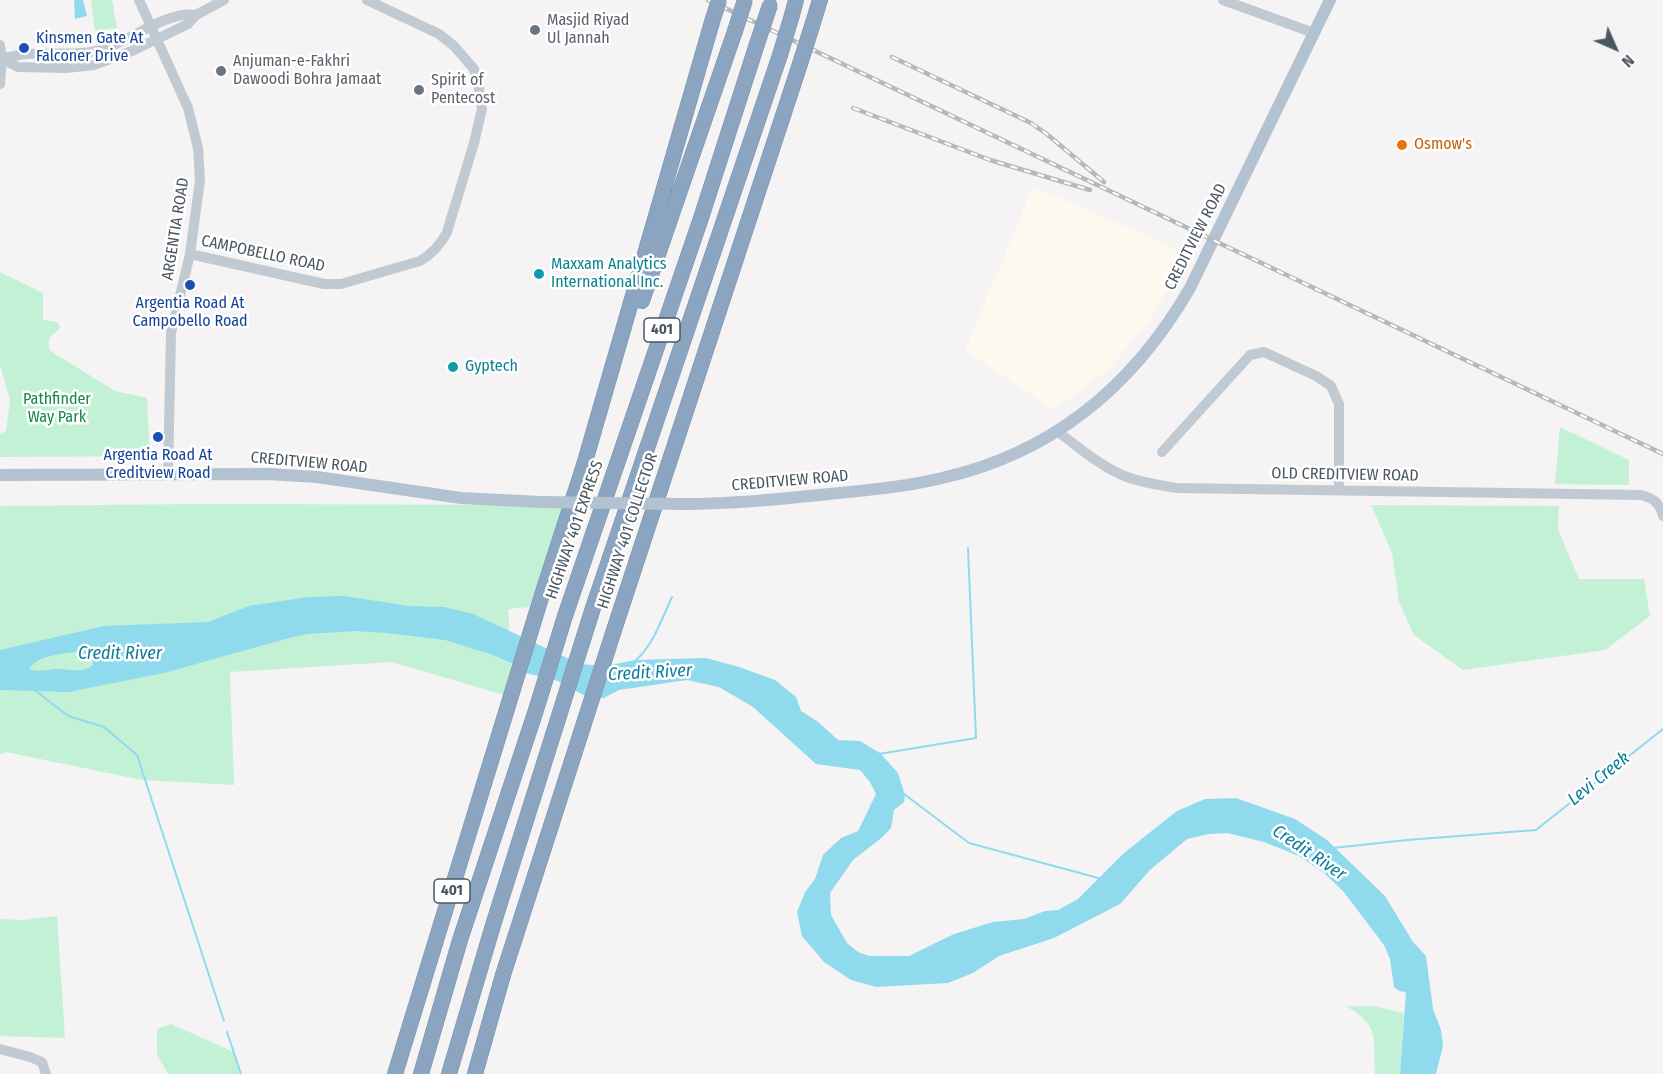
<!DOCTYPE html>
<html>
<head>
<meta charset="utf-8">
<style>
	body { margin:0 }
	#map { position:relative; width:1663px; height:1074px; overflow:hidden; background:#f5f3f3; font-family:"Fira Sans Condensed",sans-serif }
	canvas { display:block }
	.north { position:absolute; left:1585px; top:18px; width:60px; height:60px; -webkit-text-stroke:4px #fff; paint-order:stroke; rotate:135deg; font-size:16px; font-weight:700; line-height:24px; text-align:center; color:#4a5661 }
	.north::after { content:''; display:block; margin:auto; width:21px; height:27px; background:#4a5661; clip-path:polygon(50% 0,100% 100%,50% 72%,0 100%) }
</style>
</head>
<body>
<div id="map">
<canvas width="1663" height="1074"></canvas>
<div class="north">N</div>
</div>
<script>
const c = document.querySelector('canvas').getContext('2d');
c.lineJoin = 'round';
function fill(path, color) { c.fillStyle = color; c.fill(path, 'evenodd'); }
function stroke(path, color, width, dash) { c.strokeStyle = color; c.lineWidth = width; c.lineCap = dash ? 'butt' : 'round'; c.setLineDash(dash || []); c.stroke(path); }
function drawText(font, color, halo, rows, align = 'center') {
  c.font = font + ' "Fira Sans Condensed",sans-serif'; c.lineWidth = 5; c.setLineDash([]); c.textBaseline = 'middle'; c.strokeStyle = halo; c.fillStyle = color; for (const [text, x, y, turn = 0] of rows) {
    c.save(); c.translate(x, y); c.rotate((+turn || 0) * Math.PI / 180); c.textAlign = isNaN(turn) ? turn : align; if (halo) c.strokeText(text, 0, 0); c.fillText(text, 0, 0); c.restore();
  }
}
const commercial = new Path2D(`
	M1033,186L1186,253L1152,317L1109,369L1054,410L965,351Z`);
const green = new Path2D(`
	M91,0H112L117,28L95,31Z
	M0,272L43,293V320L58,322L60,328L49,338V350L115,391L147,398L150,456L0,457V434L6,431L10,400L0,365Z
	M1560,427L1629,460V485L1555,484Z
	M200,504L565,505L529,607L508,609L514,698L392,662L230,672L234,785L142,780L6,752L0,755V506Z
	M1371,505L1559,506L1558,529L1579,579H1644L1650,616L1605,650L1463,670L1414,635L1399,602L1392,553Z
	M57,916L65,1038L0,1036V919L24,920Z
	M1346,1006H1373L1404,1013L1400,1074H1375C1373,1040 1381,1026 1346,1006Z
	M171,1024L234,1052L241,1074H168L157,1054V1029Z`);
const water = new Path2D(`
	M74,0H83L87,16L75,19Z
	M344,596L409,606L444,607L473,614L580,664L606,666L635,660L706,658L739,667L775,680L796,697L801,711L817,721L838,740L860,741L880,753L898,773L905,795L904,802L894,810L891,828L880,839L853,860L830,893L831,915L847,943L858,952L869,956H909L954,934L993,922L1024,919L1045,911L1058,910L1078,899L1124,853L1177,811L1205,799L1236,798L1295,819L1327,840L1385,896L1413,942L1426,956L1433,1009L1441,1030L1443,1046L1436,1074H1400L1406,992L1399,991L1394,987L1390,959L1384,945L1343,891L1323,872L1299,856L1264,842L1227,833L1209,834L1187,839L1150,870L1120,904L1054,938L999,956L973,973L948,983L876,987L851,980L824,962L802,936L797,912L805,892L815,879L823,855L841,838L858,831L876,794L870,782L860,770L816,764L753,707L719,687L687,680L619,690L604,698L587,697L558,681L526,673L520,667L493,655L445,640L386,633L354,631L308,634L289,638L164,673L68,692L0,690V650L104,626L208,622L249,606L308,597ZM77,652L90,656L93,660V665C82,674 71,669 59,669C48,669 39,673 29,669C38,655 61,654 77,652Z`);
const stream = new Path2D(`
	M635,661C654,644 661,620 672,597
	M36,691L68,716L104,727L137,755L224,1021
	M879,754L976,738L968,548
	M904,794L969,843L1102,879
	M1333,848L1407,840L1536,830L1663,729
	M227,1032L241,1074`);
const minor = new Path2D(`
	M139,0L188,108L198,148L200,180L190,254L171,333L168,474
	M1223,0L1314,33
	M0,45L2,59L0,84
	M2,59L18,67L66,68L94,65L132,51L188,24L196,15L224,0
	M2,59C35,47 72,60 107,48C132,39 170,10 196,15
	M190,254L324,284H341L420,261C432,254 441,244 447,232L474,143L482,109L479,88L474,69L454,46L439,34L367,0
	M1057,431C1078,447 1101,467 1127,477C1143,483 1160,485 1177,488L1641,495C1653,498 1660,503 1663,516
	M1162,452L1250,355L1264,352L1316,376L1331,386L1339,404V490
	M0,1049L30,1057L42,1062L46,1074`);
const major = new Path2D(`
	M0,475L268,474L317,477L461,498L541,502
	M684,504C733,504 781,499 829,494C867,490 905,487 942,478C1053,453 1134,385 1190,288L1330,0`);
const highway = new Path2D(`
	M792,15L796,0
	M812,26L820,0
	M642,301L735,31
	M395,1074L541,598L584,465L712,22
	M421,1074L460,940L536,710L565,616L701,218L757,44
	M449,1074L494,922L593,608L780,55
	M475,1074L503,975L615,627L799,67`);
const rail = new Path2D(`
	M708,0L1663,454
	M892,57L1031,123L1048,135L1104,182
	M853,108L990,160L1090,190`);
const majorBridge = new Path2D(`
	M541,502L684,504`);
const highwayBridge = new Path2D(`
	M712,22L719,0
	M735,31L745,0
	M757,44L770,5
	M780,55L792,15
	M799,67L812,26`);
const markers = [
	[535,30,6,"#6b7280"],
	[24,48,6,"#1a4fb4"],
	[221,71,6,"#6b7280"],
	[419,90,6,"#6b7280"],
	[1402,145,6,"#e8710a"],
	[539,274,6,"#0f9aa8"],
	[190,285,6,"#1a4fb4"],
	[453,367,6,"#0f9aa8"],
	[158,437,6,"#1a4fb4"]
];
const shields = [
	[662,330,36],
	[452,891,36]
];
const shieldNames = [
	["401",662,330],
	["401",452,891]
];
const worshipNames = [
	["Masjid Riyad",547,21],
	["Ul Jannah",547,39],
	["Anjuman-e-Fakhri",233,62],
	["Dawoodi Bohra Jamaat",233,80],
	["Spirit of",431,81],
	["Pentecost",431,99]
];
const transitNames = [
	["Kinsmen Gate At",36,39,"left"],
	["Falconer Drive",36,57,"left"],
	["Argentia Road At",190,304],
	["Campobello Road",190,322],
	["Argentia Road At",158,456],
	["Creditview Road",158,474]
];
const foodNames = [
	["Osmow's",1414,145]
];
const streetNames = [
	["ARGENTIA ROAD",176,229,-81],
	["CREDITVIEW ROAD",1196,237,-63],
	["CAMPOBELLO ROAD",263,254,12],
	["CREDITVIEW ROAD",309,463,5],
	["OLD CREDITVIEW ROAD",1345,475,1],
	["CREDITVIEW ROAD",790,481,-5],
	["HIGHWAY 401 EXPRESS",575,530,-71],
	["HIGHWAY 401 COLLECTOR",628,531,-72]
];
const cultureNames = [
	["Maxxam Analytics",551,265],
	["International Inc.",551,283],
	["Gyptech",465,367]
];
const parkNames = [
	["Pathfinder",57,400],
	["Way Park",57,418]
];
const waterNames = [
	["Credit River",120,654],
	["Credit River",650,673,-3],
	["Levi Creek",1599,779,-39],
	["Credit River",1309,853,34]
];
fill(commercial, '#fdf9ef');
fill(green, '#c3f1d5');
fill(water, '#90daee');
stroke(stream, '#90daee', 2);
stroke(highway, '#7690ad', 16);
stroke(minor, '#c1cad2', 10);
stroke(major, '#b3c2d1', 12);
stroke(highway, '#8ba5c1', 15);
stroke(rail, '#b5b8bd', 4.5);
stroke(rail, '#fff', 2, [7]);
stroke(highwayBridge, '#7690ad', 16, []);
stroke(majorBridge, '#b3c2d1', 12);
stroke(highwayBridge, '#8ba5c1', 15);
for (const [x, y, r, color] of markers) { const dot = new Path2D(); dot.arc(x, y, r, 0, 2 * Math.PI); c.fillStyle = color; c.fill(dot); stroke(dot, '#fff', 2); }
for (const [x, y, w] of shields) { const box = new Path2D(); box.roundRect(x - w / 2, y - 12, w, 24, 4.5); c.fillStyle = '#fff'; c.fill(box); stroke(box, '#4a5661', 1.5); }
drawText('bold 15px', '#4a5661', null, shieldNames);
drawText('16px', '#5b616d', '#fff', worshipNames, 'left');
drawText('16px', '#164399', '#fff', transitNames);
drawText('16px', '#c56008', '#fff', foodNames, 'left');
drawText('16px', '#4a5661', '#fff', streetNames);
drawText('16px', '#0d838f', '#fff', cultureNames, 'left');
drawText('16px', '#17864f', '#fff', parkNames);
drawText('italic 18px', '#0c7c9b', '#fff', waterNames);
</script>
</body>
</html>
